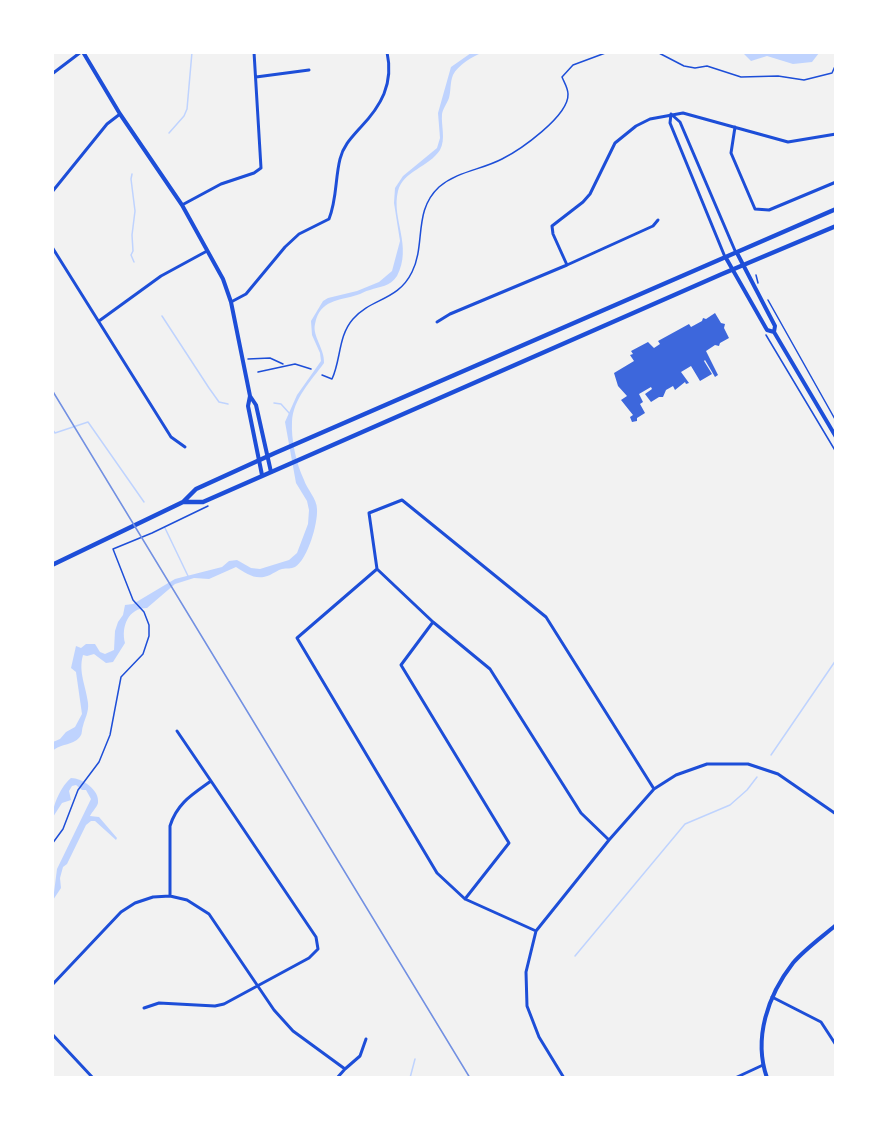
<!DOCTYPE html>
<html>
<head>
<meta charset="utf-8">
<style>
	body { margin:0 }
	#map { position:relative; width:888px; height:1130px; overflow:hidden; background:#f2f2f2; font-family:"Playfair Display",serif }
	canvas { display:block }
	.frame { position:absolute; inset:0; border:54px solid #fff; pointer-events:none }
</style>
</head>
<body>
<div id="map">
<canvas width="888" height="1130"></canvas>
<div class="frame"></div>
</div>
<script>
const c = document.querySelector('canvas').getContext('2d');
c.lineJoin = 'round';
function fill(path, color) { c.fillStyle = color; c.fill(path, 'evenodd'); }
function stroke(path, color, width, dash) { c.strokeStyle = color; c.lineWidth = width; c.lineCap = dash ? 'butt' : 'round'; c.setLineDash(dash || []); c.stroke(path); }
const water = new Path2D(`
	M471,53H481C472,57 458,65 453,75C450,82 451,91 449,98C447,103 443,109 442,114C441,126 446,139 440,150C429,167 403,171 398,191C391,219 413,246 397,276C390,287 380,286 370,290C365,291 361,294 357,295C339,301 320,299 315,324C312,336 325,349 324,363C311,381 293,399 292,422C291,439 296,463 304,480C307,489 317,499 317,509C318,523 308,559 295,567C291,569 287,568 282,569C278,570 274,573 270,575C256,581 247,574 236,567L209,579L194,578L175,584L147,608C128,608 121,627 125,643L113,662L106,663L94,654L87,656L83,655C78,672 86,686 88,703C89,712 85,718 83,726C82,728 82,734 81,735C75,746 60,743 53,751V742L60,739L66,732L75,727L82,714L76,672L71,668L76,646L81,648L86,644H95L100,652L105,654L114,650L115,631L118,622L123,615L125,605L133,604L175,579L222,567L229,561L237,560L251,568L260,569L289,560L297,553L308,524L309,510L307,501L296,483L285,422L297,395L321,361L320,353L312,335L311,321L323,301L328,298L357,291L379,282L392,271L400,241L394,203L395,188L403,176L437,148L440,138L438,113L451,67Z
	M743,53L744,52L819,53L812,62L793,64L767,56L751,61Z
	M71,778C82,778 100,790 98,803C97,807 92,812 90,816L99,817L117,838L116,840L95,821H91L86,825L67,864L63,867L60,878L61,888L53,900L57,869L91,799L86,790H82L76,785L72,786L69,791L71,800L62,803L53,817C52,805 62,785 71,778Z`);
const stream = new Path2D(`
	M736,52L743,53
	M169,133L184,116L187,109L192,52
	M132,174L131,179L135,211L132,235L133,251L131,255L134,262
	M162,316L209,388L219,402L228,404
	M274,403L281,404L290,414
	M52,429L55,433L88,422L144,502
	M165,528L188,576
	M771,755L836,660
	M575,956L685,824L730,805L747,790L757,777
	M410,1078L415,1059`);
const building = new Path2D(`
	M715,313L721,323L725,324L724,328L729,338L720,343L719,346L715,345L706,351L718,375L715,377L705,360L704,361L712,374L700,381L691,366L681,372L689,383L686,384L685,382L675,390L673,386L666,390L663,397H659L651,402L645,394L652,389L651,387L639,394L643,402L640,404L645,413L637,418V421L632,422L630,417L633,415L621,400L627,396L618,386L614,373L634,361L630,355L633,354L631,351L648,342L654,348L660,344L658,341L689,324L691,327L702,321L703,318L706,319Z`);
const path = new Path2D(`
	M657,52L684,66L695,68L707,66L741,77L778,76L804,80L832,73L836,64
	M756,275L758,283
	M768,300L836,421
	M766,335L836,452
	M248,359L270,358L283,364
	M258,372L295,364L311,369
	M322,375L332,379C341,360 338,336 353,319C371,298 398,301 412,272C426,244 413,211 439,187C458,171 481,170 502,159C520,150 569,116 568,94C568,88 564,82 562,77L573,65L608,52
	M52,844L63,829L78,790L99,762L110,735L121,677L143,654L149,636V625L144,612L133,600L113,549L152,533L208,506`);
const minor = new Path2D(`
	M52,74L81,52
	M256,77L309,70
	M671,114L670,123L725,257
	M671,114L680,122L736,253
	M735,127L731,153L755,209L769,210L836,182
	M52,192L107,124L120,114
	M182,205L221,184L254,173L261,168L254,52
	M52,247L171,437L185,447
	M567,265L553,234L552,226L583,202L590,194L615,143L636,126L650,119L683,113L788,142L836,134
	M231,302L246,294L285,247L299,234L329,219C337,199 335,179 340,159C343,146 352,137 360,128C381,106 394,84 387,52
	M99,321L161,276L207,251
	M437,322L450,314L567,265L653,226L658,220
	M377,569L297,638L437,873L465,899L536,931
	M433,622L401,665L509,843L465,899
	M177,731L211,781
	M609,840L581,813L490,669L433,622L377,569L369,513L402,500L546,617L654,789
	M52,985L121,912L135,903L153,897L170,896L187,900L209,914L274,1010L293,1031L345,1069L337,1078
	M772,997L821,1022L836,1045
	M144,1008L159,1003L215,1006L224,1004L309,958L318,949L316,937L211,781C193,794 177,803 170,826V896
	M52,1034L93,1078
	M345,1069L360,1056L366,1039
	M564,1078L539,1037L527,1006L526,972L536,931L609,840L654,789L676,775L707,764H748L778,774L836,814
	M735,1078L763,1065`);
const tertiary = new Path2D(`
	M83,52L120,114L182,205L223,279L231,302L250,396L256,405L271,472
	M737,253L775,326L774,332L836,437
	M726,258L767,330L774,332
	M250,396L248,406L262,475
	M767,1078C753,1038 768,995 793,963C805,949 822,937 836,925`);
const secondary = new Path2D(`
	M183,502H203L722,274L836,226
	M52,565L183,502L196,489L275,453L836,209`);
const rail = new Path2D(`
	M52,390L470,1078`);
fill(water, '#bfd3fe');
stroke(stream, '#bfd3fe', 1.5);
fill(building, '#3d67dc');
stroke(path, '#1d4ed8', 1.5);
stroke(minor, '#1d4ed8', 3);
stroke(tertiary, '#1d4ed8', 4);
stroke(secondary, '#1d4ed8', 4.5);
stroke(rail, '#7290e2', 1.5);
</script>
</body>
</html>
